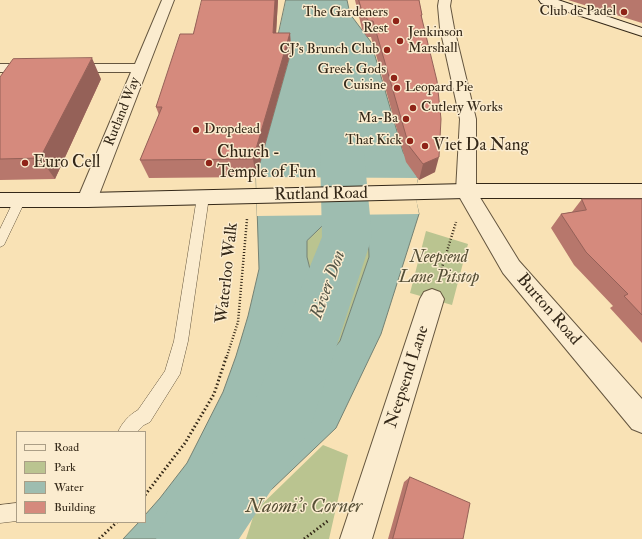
<!DOCTYPE html>
<html>
<head>
<meta charset="utf-8">
<style>
	body { margin:0 }
	#map { position:relative; width:642px; height:539px; overflow:hidden; background:#f9e2b5; font-family:"IM FELL Double Pica",serif }
	canvas { display:block }
	.legend { position:absolute; left:16px; top:431px; width:130px; height:92px; box-sizing:border-box; background:#fbeccf; border:1px solid #ab9e86; margin:0; padding:5px 7px; list-style:none; font-size:12px; color:#342818 }
	.legend li { display:flex; align-items:center; gap:8px; height:20px }
	.legend b { width:20px; border:1px solid #ab9e86 }
</style>
</head>
<body>
<div id="map">
<canvas width="642" height="539"></canvas>
<ul class="legend">
<li><b style="height:5px;background:#fbeccf"></b>Road</li>
<li><b style="height:11px;background:#bac490"></b>Park</li>
<li><b style="height:11px;background:#9ebdb0"></b>Water</li>
<li><b style="height:11px;background:#d58a7d"></b>Building</li>
</ul>
</div>
<script>
const c = document.querySelector('canvas').getContext('2d');
c.lineJoin = 'round';
function fill(path, color) { c.fillStyle = color; c.fill(path, 'evenodd'); }
function stroke(path, color, width, dash) { c.strokeStyle = color; c.lineWidth = width; c.lineCap = dash ? 'butt' : 'round'; c.setLineDash(dash || []); c.stroke(path); }
function drawText(font, color, halo, rows, align = 'center') {
  c.font = font + ' "IM FELL Double Pica",serif'; c.lineWidth = 3; c.setLineDash([]); c.textBaseline = 'middle'; c.strokeStyle = halo; c.fillStyle = color; for (const [text, x, y, turn = 0] of rows) {
    c.save(); c.translate(x, y); c.rotate((+turn || 0) * Math.PI / 180); c.textAlign = isNaN(turn) ? turn : align; if (halo) c.strokeText(text, 0, 0); c.fillText(text, 0, 0); c.restore();
  }
}
const green = new Path2D(`
	M330,219L368,228L369,257L340,341L306,383L281,390L310,298L312,277L307,257V241Z
	M426,231L468,244L452,305L410,293Z
	M323,445L348,455L329,539H246L255,511Z`);
const water = new Path2D(`
	M286,0H347L350,14L371,42L403,152L418,178L414,193L419,214L381,334L336,428L250,510L234,539H123L139,522H145V515L160,498L187,463L223,392L236,356L248,316L259,269L256,177L291,52L275,51ZM330,219L340,228L351,223L368,228L369,257L340,341L306,383L281,390L310,298L312,277L307,257V241Z`);
const pier = new Path2D(`
	M256,177L418,178L415,193L419,214L257,216Z`);
const river = new Path2D(`
	M342,138L357,143L364,153L372,237L313,419L303,442L239,539H156L167,512L257,396L322,237L320,153L327,143Z`);
const pathFar1 = new Path2D(`
	M439,277L456,222
	M227,356L238,322L247,219`);
const path = new Path2D(`
	M145,495L185,443L214,394L227,355
	M99,539L117,522
	M304,539L329,520`);
const service = new Path2D(`
	M203,193L207,194L209,197L188,341L180,374L150,422L144,425L137,432H118C122,423 129,415 138,410L165,371L174,341L197,197L199,194Z
	M20,195L24,196L26,199L4,245L0,247V229L16,196Z
	M17,503V521L0,523V505Z`);
const minor = new Path2D(`
	M162,0H174L97,200L94,205L87,207L80,205L77,200L131,72H0V64H135Z
	M439,0H451L450,6L454,28L476,119V191L519,261L642,399V433L632,429L503,273L456,191L460,119L440,28L438,6Z
	M432,289L440,292L444,299L372,539H340L420,299L424,292Z`);
const secondary = new Path2D(`
	M539,0H558L642,28V36L541,3Z
	M466,184H642V198H466L87,207H0V193H87Z`);
const wall = new Path2D(`
	M278,0L276,33H290L291,51L256,177L149,178L140,160L159,115L156,107L193,34Z
	M355,0H419L422,15V18L435,172L419,180L406,162L371,37H367L362,29Z
	M568,0H642V23Z
	M0,77L101,79L55,179L0,180Z
	M582,199H642V343L610,308L613,306L574,265L551,228L561,214L572,212Z
	M410,477L463,539H388L404,482Z`);
const shadedWall = new Path2D(`
	M275,0H278L275,51L273,33Z
	M290,33L291,51L256,177L253,159Z
	M92,58L101,79L55,179L40,158Z
	M439,157L435,172L419,180L423,164Z`);
const building = new Path2D(`
	M202,0H275L273,33H290L253,159L140,160L162,107H156L180,34H193Z
	M359,0H419L422,15H421L437,81L441,119L439,157L423,164L409,146L373,21H369L363,14Z
	M92,58L40,158L0,159V77L13,59Z
	M582,199H642V315L624,296L628,294L586,252L561,214L586,210Z
	M410,477L470,503L463,539H393Z`);
const markers = [
	[624,12,4,"#8f2418"],
	[396,21,4,"#8f2418"],
	[400,41,4,"#8f2418"],
	[387,50,4,"#8f2418"],
	[394,78,4,"#8f2418"],
	[397,88,4,"#8f2418"],
	[413,108,4,"#8f2418"],
	[406,119,4,"#8f2418"],
	[196,130,4,"#8f2418"],
	[410,141,4,"#8f2418"],
	[425,146,4,"#8f2418"],
	[25,163,4,"#8f2418"],
	[209,163,4,"#8f2418"]
];
const farPoinames = [
	["Club de Padel",616,12],
	["The Gardeners",388,13],
	["Rest",388,29],
	["Jenkinson",408,33,"left"],
	["Marshall",408,49,"left"],
	["CJ's Brunch Club",379,50],
	["Greek Gods",386,70],
	["Cuisine",386,86],
	["Leopard Pie",405,88,"left"],
	["Cutlery Works",421,108,"left"],
	["Ma-Ba",398,119],
	["Dropdead",204,130,"left"],
	["That Kick",402,141]
];
const farStreetnames = [
	["Rutland Way",123,112,-68]
];
const poiNames = [
	["Viet Da Nang",433,146],
	["Church -",217,153],
	["Temple of Fun",217,173],
	["Euro Cell",33,163]
];
const streetNames = [
	["Rutland Road",321,195,-1],
	["Waterloo Walk",228,273,-84],
	["Burton Road",548,310,49],
	["Neepsend Lane",408,377,-72]
];
const parkNames = [
	["Neepsend",439,258],
	["Lane Pitstop",439,278]
];
const waterNames = [
	["River Don",329,285,-70]
];
const nearParknames = [
	["Naomi’s Corner",304,508]
];
fill(green, '#bac490');
fill(water, '#9ebdb0');
stroke(water, '#748173', 1);
fill(pier, '#f9e2b5');
fill(river, '#9ebdb0');
stroke(service, '#65563f', 1);
stroke(minor, '#65563f', 2);
stroke(secondary, '#342818', 2);
stroke(pathFar1, '#342818', 2.5, [1, 2]);
stroke(path, '#342818', 3, [1.5, 2.5]);
fill(service, '#fbeccf');
fill(minor, '#fbeccf');
fill(secondary, '#fbeccf');
fill(wall, '#b7776c');
fill(shadedWall, '#956158');
fill(building, '#d58a7d');
stroke(building, '#956158', 1);
for (const [x, y, r, color] of markers) { const dot = new Path2D(); dot.arc(x, y, r, 0, 2 * Math.PI); c.fillStyle = color; c.fill(dot); stroke(dot, '#fbeccf', 1.5); }
drawText('14px', '#342818', '#fbeccf', farPoinames, 'right');
drawText('14px', '#342818', '#fbeccf', farStreetnames);
drawText('17px', '#342818', '#fbeccf', poiNames, 'left');
drawText('17px', '#342818', '#fbeccf', streetNames);
drawText('italic 17px', '#564f36', '#fbeccf', parkNames);
drawText('italic 18px', '#545546', '#fbeccf', waterNames);
drawText('italic 20px', '#564f36', '#fbeccf', nearParknames);
</script>
</body>
</html>
